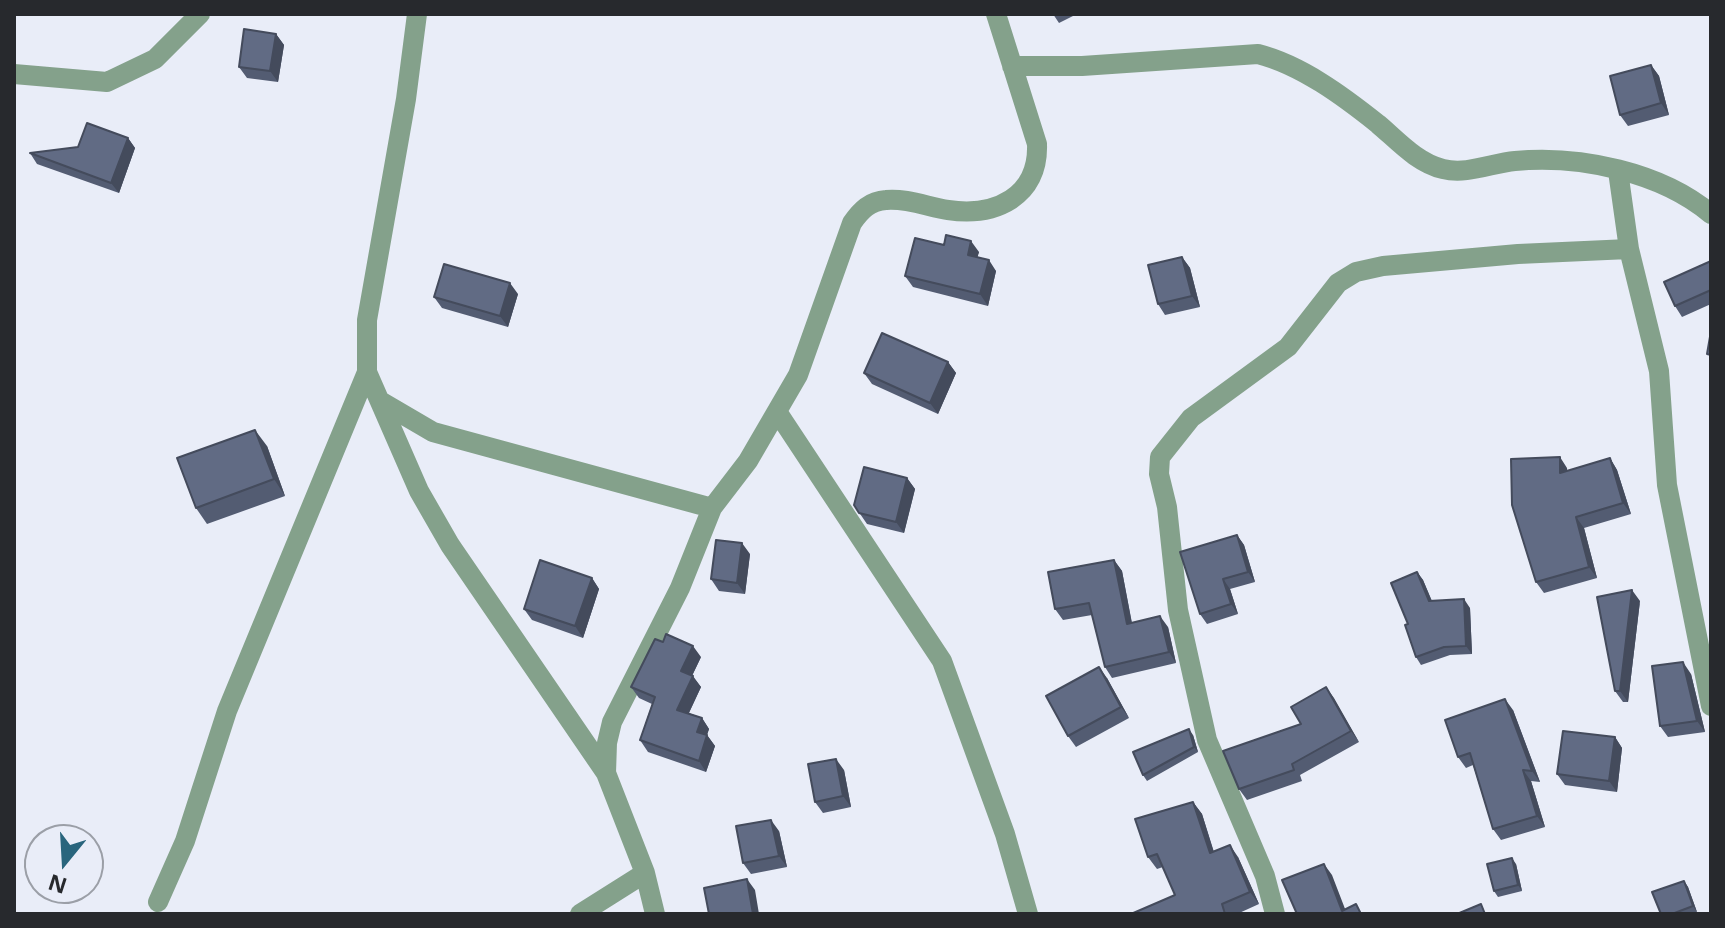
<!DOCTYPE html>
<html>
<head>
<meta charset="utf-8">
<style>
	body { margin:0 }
	#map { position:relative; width:1725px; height:928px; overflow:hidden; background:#e9edf8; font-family:"Open Sans",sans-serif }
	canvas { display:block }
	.frame { position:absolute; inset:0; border:16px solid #27292d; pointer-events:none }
	.north { position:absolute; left:24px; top:824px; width:80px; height:80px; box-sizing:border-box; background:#e9edf8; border:2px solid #9b9fa7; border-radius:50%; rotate:198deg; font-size:22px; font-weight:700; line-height:32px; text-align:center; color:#27292d }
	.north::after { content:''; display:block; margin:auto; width:28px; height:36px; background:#29657d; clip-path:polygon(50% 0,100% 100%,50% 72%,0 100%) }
</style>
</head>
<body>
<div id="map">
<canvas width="1725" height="928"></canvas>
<div class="frame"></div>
<div class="north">N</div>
</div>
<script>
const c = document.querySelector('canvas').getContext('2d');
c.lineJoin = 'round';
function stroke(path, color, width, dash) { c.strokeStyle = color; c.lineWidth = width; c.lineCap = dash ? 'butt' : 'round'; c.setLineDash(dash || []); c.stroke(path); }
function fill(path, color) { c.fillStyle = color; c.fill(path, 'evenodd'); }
const street = new Path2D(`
	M417,14L406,99L367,320V372L419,491L450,545L606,773L645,873L655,914
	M1012,66H1082L1258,54C1301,65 1343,96 1378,124C1397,140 1417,163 1443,169C1467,175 1492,163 1515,161C1580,155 1661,172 1711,214
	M14,74L107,82L155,59L200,14
	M1618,171L1629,249L1659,371L1667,485L1711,706
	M380,401L433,432L712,508
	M778,413L942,661L1005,834L1028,914
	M606,773L607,743L612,722L680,588L712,508L748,461L798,375L852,223C861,210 870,201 886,200C907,198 928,207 948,210C995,217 1039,197 1037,144L996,14
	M158,902L185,841L227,711L367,372
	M580,914L645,873
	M1275,914L1265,876L1207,740L1178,610L1167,507L1159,474L1160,457L1191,418L1288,347L1338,283L1356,272L1383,266L1518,254L1629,249`);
const wall = new Path2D(`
	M1053,14H1077L1059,23Z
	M276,34L284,45L278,82L247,78L239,67Z
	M1651,65L1659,76L1669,115L1628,126L1620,115Z
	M128,138L135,148L119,193L37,164L30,153L78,147Z
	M944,245L979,252L977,257L996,271L988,306L913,287L905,276Z
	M1182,257L1190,268L1200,307L1165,315L1158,304Z
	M1711,261V304L1682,317L1675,306Z
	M518,294L508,327L442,308L434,297Z
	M948,362L956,373L938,414L872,384L864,373Z
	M267,446L285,496L207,524L196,508Z
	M1610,458L1617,470L1631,514L1584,528L1597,578L1544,593L1536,582L1567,468V471Z
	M907,478L915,489L904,533L867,524L854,505Z
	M1237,535L1244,545L1255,582L1230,589L1238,614L1207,624L1200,614Z
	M750,554L745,594L719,591L711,579Z
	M1114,560L1122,571L1132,623L1168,627L1176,663L1112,678L1105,667L1092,615L1063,620L1055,609Z
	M1417,572L1423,580L1432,601L1470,608L1472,654L1450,655L1421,665L1416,657L1408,624Z
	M592,578L599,589L583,638L532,620L524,609Z
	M1640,601L1628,702H1623L1615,691Z
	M701,657L692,676L701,687L689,713L702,718L709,729L707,735L715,746L706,772L648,752L640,740L652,704L639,698L631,687Z
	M1691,674L1705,732L1668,737L1660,726Z
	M1107,678L1129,718L1076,747L1068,736Z
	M1326,687L1359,742L1300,775L1302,781L1247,800L1239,789L1301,724Z
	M1513,710L1540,782L1531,781L1545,827L1501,840L1493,829L1473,765L1466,768L1458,757Z
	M1193,735L1198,752L1147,781L1143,775Z
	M1615,737L1622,748L1617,792L1565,785L1557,774Z
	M844,770L851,807L823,813L815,802Z
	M1193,802L1202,814L1214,852L1238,857L1259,904L1237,914H1131L1175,895L1163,867L1157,869L1148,857Z
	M779,831L787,867L751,874L743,863Z
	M1516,864L1522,891L1498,897L1494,891Z
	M1684,881L1688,887L1697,912L1692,914H1661Z`);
const shadedWall = new Path2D(`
	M276,34L284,45L278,82L270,71Z
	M1651,65L1659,76L1669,115L1661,103Z
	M128,138L135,148L119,193L111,183Z
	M971,241L979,252L975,266L968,255Z
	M1182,257L1190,268L1200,307L1192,296Z
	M989,260L996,271L988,306L980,294Z
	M510,283L518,294L508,327L500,316Z
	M948,362L956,373L938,414L930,403Z
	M255,430L267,446L285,496L274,479Z
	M1560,457L1567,468L1568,484L1560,473Z
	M1610,458L1617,470L1631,514L1623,503Z
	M907,478L915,489L904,533L896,522Z
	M1576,517L1584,528L1597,578L1589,567Z
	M1237,535L1244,545L1255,582L1248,572Z
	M742,543L750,554L745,594L737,583Z
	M1114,560L1122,571L1134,635L1127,624Z
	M1417,572L1423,580L1435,609L1429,601Z
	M592,578L599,589L583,638L575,626Z
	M1223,579L1230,589L1238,614L1231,604Z
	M1632,590L1640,601L1628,702L1620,691Z
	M1464,599L1470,608L1472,654L1466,646Z
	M1160,616L1168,627L1176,663L1169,652Z
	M693,646L701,657L689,682L681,671Z
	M1683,662L1691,674L1705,732L1697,721Z
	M1099,667L1107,678L1129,718L1121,707Z
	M693,676L701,687L685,721L677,710Z
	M1326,687L1334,698L1359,742L1351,731Z
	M1505,699L1513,710L1540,782L1532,771Z
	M702,718L709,729L704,743L697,732Z
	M1189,729L1193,735L1198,752L1194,747Z
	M707,735L715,746L706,772L699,761Z
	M1615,737L1622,748L1617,792L1609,781Z
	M836,759L844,770L851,807L843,796Z
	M1523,770L1531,781L1545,827L1537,816Z
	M1193,802L1202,814L1218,866L1210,853Z
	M771,820L779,831L787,867L779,856Z
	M1230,845L1238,857L1259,904L1250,892Z
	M1512,858L1516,864L1522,891L1518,885Z
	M1324,864L1332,875L1347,914L1342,911Z
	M747,879L755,890L759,914H753Z
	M1684,881L1688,887L1697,912L1693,906Z`);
const building = new Path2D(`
	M244,29L276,34L270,71L239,67Z
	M1651,65L1661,103L1620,115L1610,76Z
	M87,123L128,138L111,183L30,153L78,147Z
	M946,235L971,241L968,255L989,260L980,294L905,276L915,238L944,245Z
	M1182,257L1192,296L1158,304L1148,265Z
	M1711,261V290L1675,306L1664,282Z
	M444,264L510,283L500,316L434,297Z
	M1711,331V355L1707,354Z
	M882,333L948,362L930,403L864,373Z
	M255,430L274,479L196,508L177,458Z
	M1560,457V473L1610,458L1623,503L1576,517L1589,567L1536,582L1512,505L1511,459Z
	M864,467L907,478L896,522L859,513L854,505Z
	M1237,535L1248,572L1223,579L1231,604L1200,614L1180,552Z
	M716,540L742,543L737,583L711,579Z
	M540,560L592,578L575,626L524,609Z
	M1114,560L1127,624L1160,616L1169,652L1105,667L1089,603L1055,609L1048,572Z
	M1417,572L1429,601L1464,599L1466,646L1444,647L1416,657L1405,625L1408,624L1391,583Z
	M1632,590L1620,691H1615L1597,597Z
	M666,634L693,646L681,671L693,676L677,710L702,718L697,732L707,735L699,761L640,740L655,697L631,687L655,639L663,642Z
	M1683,662L1697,721L1660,726L1652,666Z
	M1099,667L1121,707L1068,736L1046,696Z
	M1326,687L1351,731L1292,764L1294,770L1239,789L1223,751L1301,724L1291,707Z
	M1505,699L1532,771L1523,770L1537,816L1493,829L1470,753L1458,757L1445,720Z
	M1189,729L1194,747L1143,775L1133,752Z
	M1563,731L1615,737L1609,781L1557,774Z
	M836,759L843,796L815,802L808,764Z
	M1193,802L1210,853L1230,845L1250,892L1222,904L1225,914H1131L1175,895L1157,854L1148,857L1135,819Z
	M771,820L779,856L743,863L736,826Z
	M1512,858L1518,885L1494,891L1487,864Z
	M1324,864L1342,911L1356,904L1361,914H1297L1282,880Z
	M747,879L753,914H709L704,888Z
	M1684,881L1693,906L1672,914H1661L1652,892Z
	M1481,904L1485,914H1457Z`);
stroke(street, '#84a18b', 20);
fill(wall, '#535c72');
fill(shadedWall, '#444b5c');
fill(building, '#616b84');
stroke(building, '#444b5c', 2);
</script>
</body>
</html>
